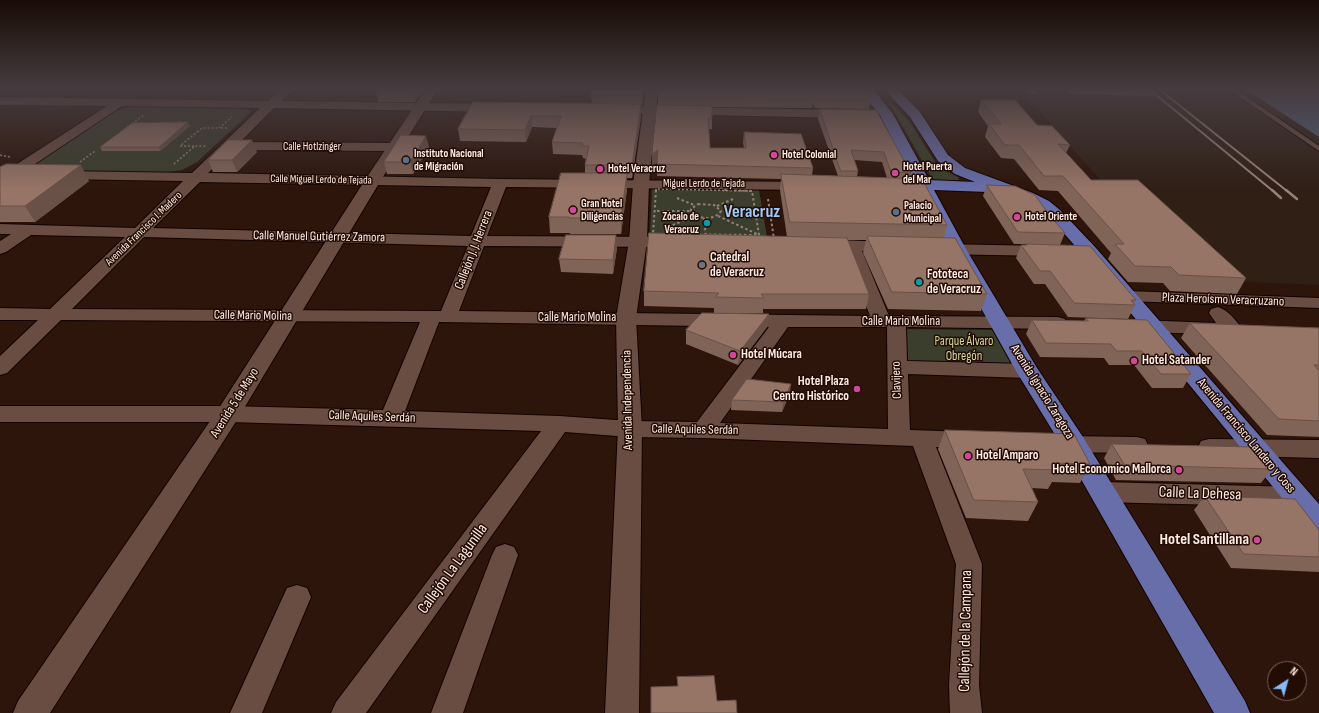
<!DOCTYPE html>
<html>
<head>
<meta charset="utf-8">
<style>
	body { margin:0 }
	#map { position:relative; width:1319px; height:713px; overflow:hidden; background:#2d150b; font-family:"Sofia Sans Condensed",sans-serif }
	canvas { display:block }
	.north { position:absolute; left:1267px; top:661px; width:40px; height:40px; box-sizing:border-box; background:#220c04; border:1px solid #7a655e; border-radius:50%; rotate:36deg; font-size:11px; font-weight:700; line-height:16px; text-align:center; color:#fdebe4 }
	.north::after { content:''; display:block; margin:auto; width:14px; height:18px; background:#85bbfb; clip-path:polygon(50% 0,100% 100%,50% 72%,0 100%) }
</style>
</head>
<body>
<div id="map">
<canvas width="1319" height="713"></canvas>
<div class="north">N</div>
</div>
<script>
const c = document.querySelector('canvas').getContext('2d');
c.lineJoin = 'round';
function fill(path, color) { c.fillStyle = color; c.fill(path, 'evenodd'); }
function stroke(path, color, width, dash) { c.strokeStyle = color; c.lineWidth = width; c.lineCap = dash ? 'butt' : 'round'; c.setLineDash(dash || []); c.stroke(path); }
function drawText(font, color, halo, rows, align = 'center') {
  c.font = font + ' "Sofia Sans Condensed",sans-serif'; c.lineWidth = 3; c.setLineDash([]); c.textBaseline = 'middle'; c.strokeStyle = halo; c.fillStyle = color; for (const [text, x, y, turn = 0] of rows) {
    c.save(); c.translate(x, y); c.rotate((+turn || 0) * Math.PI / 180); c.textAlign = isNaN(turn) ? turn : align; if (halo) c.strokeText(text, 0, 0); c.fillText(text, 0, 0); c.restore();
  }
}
const industrial = new Path2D(`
	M1020,89H1245L1319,137V285L1224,281L1101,181Z`);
const green = new Path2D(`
	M887,99L909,121L937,165L942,169L958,177L959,180H936L932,178Z
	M133,106L238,108L249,110L251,112L197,162L182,170L161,173L49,171L35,166L39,161L112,112Z
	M652,188L759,190L767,237L650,235Z
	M896,329L994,330L1014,370L897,367Z`);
const water = new Path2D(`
	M1245,89H1319V137Z`);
const pathFar1 = new Path2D(`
	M132,124L144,115
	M227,128H219L232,117
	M194,146H180L202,128H219
	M0,155L10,157
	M80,162L95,151
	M174,164L195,146H206
	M656,191V189L752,191`);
const path = new Path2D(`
	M656,190L653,234L759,235L752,191L722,190
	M677,198L694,205
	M768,199L774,239
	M698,204L714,205L721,211C714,221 700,219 691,213V209Z
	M717,206L733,199
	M657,211H691
	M718,216L757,234
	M704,218L706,236
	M668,227L695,216`);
const lane = new Path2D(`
	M1228,89H1235L1319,146V151Z`);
const street = new Path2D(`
	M280,89H293L281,101L496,104L500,105L502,108L500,111L496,112L274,108L240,142L394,143L399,144L401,147L399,150L394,151L232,150L208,173L500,179L808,182L813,183L815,186L813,189L808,190L506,187L487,236L676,237L682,239L684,242L682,245L676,247L484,246L459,311L870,316L845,251L818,249L816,246L818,243C837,238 872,242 892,242L898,244L900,247L898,250L892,252L862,251L889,316L1058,317L1065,319L1067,323L1065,327L1058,329L906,327L907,361L1027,364L1034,366L1037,371L1034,376L1027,378L908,374L910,430L969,432L977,434L980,440L977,446L969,448L936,447L982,564L979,685L982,713H950L949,685L956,564L913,446L703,438L630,437L565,432L366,713H331L336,702L541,431L228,422H0V406H228L383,410L420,322L61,320L7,373L0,375V356L38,320H0V308L50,309L125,237L31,235L6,252L0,254V241L11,234H0V224L135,228L183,181L60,179L55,178L53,175L55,172L60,171L192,173L260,108L122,106L5,184L0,185V175L107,106L0,105V97L268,101ZM200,182L491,187L471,236L153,228ZM144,237L468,246L441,311L72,309ZM439,322L769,327L697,422L630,421L559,416L405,411ZM788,327H887L888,429L720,423Z
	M1023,89H1035L1038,93L1036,95H1028Z
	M614,106L846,110L850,111L852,114L850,117L846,118L610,113L608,110L610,107Z
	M940,244L1046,246L1052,247L1054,251L1052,255L1046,256L940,254L934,252L932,249L934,246Z
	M1127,291L1319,298V308L1127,301L1121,300L1118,296L1121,292Z
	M1218,307C1228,310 1236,320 1242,329L1239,333C1232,335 1227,335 1222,330L1221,332L1214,334L1138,332L1131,330L1128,326L1131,322L1138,320L1216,323L1209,313L1211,309Z
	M1061,436L1137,437L1145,439L1148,445L1145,451L1137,453L1061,452L1053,450L1050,444L1053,438Z
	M1209,439L1319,440V458L1209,455L1201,453L1198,447L1201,441Z
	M1102,482L1297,487L1306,490L1309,497L1306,504L1297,507L1102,502L1093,499L1090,492L1093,485Z
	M505,544L514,547L518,555L463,713H431L492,555L496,547Z
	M297,585L307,588L311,597L262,713H230L287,588Z`);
const secondary = new Path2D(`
	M426,89H438L381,180L237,420L50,713H13L18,701L219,408L365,180Z
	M646,89H658L649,184L647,241L636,318L642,429L639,713H605L618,429L616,318L629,241L633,184Z`);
const primary = new Path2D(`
	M861,89H873L893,114L929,180L975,182L955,174L938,161L910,117L884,89H897L920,112L948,155L965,168L1033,193L1049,201L1060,210L1096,248L1319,504V534L1309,531L1084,256C1069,240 1054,219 1036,208C1023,199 1008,194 994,189L987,192L934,190L966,249L1037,368L1083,437L1245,701L1250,713H1214L1065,451L1016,371L948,249L880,115L866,98Z`);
const railFar1 = new Path2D(`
	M1149,89L1273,191
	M1159,89L1287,191`);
const rail = new Path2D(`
	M1272,190L1281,198
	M1286,190L1297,199`);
const wall = new Path2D(`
	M378,89H424L415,102H378L376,91Z
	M644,89L642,106H641V116L632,178H627V189L621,234H570V233H550L549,217L585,173V165L586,159L583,158L582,155L553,154L552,142L557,128L532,127L526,142L460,141L458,129L592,104L591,95Z
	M863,89L871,99L869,109L815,108L813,103L812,108L712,107V129H709L710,148H744L743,143L744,132L813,168L812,175L838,176L818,119L820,109L876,110L911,173L910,178L947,225L944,238L987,294L981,311L888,309L863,253L866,240H847L869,294L866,309H763V313H714V308L644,306V291L787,237L780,190L781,179L657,176L658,162L652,166L658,105V96ZM854,160L882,162L887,178L857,177L858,171Z
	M991,89H1018V91L992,90Z
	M1065,89H1156L1153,96L1070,94Z
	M981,100L1037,125L1070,145L1066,153L1091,180L1246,278L1237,294L1170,291L1163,283L1128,282L1108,259L1111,253L1058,191L1039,190L1014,159L1001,158L985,137L988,126L978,112Z
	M190,126L160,151H102L100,147Z
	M429,147L413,174H387L384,162Z
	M257,152L237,172H213L208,160Z
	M0,167L89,181L35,222H0Z
	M987,185L1050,216L1065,233L1060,245L1136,300L1134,303L1135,305L1128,319L1068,317L1045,284H1034L1016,258L1021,245H1026V244H1014L983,196Z
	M617,248L613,274L561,272L559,259Z
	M1086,318L1191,374L1183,388H1152L1134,365H1109L1104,358L1040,357L1026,334L1032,320L1084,321Z
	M1190,323L1319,328V437L1267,435L1181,338Z
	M767,327L738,365L686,344V330Z
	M790,393L782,412L731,410L732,400Z
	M945,430L1090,464L1080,483L1052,482L1048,489L1032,488L1038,502L1028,521L966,518L938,449Z
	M1112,444L1272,469L1261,483L1116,480L1104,458Z
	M1205,496L1319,530V572L1231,568L1194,510Z`);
const shadedWall = new Path2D(`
	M415,89H424L415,102L413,92Z
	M643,89H644L642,106V95Z
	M641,104V116L632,178V165Z
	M531,116L532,127L526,142L525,130Z
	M188,122L190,126L160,151L159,147Z
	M426,136L429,147L413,174L410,162Z
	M252,140L257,152L237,172L232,160Z
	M658,150V162L652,166V154Z
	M81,165L89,181L35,222L25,206Z
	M627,173V189L621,234V218Z
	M616,235L617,248L613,274V260Z
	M769,314L767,327L738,365L740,351Z
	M791,384L790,393L782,412L783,402Z`);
const building = new Path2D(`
	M378,89H415L413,92L376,91Z
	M593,89H643L642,95H591Z
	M659,89H863L868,95L871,99H816L814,91V99L658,96Z
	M981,100H1015L1037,125L1052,126L1070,145L1058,144L1091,180H1138L1246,278L1179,275L1171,267L1135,266L1115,244H1124L1063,176H1044L1019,145H1005L989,124H1001Z
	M473,102L641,104L632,165H585L589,146H582L583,143L552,142L561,116H531L525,130L458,129Z
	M657,105L712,106V118H708L710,148H746L744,132L801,134L813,168L657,164L658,150L652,154Z
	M820,109L876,110L911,173L891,172L884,152L851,150L858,171H841Z
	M188,122L159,147H100L132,123Z
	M401,135L426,136L410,162H384Z
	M228,140H252L232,160H208Z
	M7,164L81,165L25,206H0V167Z
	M561,173H627L621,218H569V217H549Z
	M781,174L922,179L947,225L790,222Z
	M987,185L1015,186L1035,195L1050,216L1065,233L1018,232Z
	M649,233L847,238L869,294H761L764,298L715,297L719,293L644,291Z
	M566,235H616L613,260L559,259Z
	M867,236L955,238L987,294L892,292Z
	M1026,244L1090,246L1136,300H1131L1135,305L1074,303L1050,271H1040L1021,245H1027Z
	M702,313L769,314L740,351L686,330Z
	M1086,318L1147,320L1191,374H1161L1142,351H1116L1111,344L1046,343L1032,320L1088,321Z
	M1190,323L1319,328V365H1314L1319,371V421L1279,419Z
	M747,379L791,384L783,402L732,400Z
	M945,430L1074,434L1090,464L1054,463L1058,470L1023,469L1038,502L974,500Z
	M1112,444L1255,447L1272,469L1125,465Z
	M1205,496L1295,499L1319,530V557L1244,554Z
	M714,676L717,701L736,700L737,713H651V687L678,686L677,677Z`);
const markers = [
	[774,155,4,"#d1479c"],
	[406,160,4,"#5c6f8a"],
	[600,169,4,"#d1479c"],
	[895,173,4,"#d1479c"],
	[573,210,4,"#d1479c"],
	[896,212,4,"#5c6f8a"],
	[1017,217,4,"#d1479c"],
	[707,223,4,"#0f9aa8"],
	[702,265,4,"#6b7280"],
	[919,282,4,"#0f9aa8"],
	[733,355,4,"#d1479c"],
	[1134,361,4,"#d1479c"],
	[857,389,4,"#d1479c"],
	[968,456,4,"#d1479c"],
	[1179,470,4,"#d1479c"],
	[1257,540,4,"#d1479c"]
];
const farStreetnames = [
	["Calle Hotlzinger",312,147],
	["Calle Miguel Lerdo de Tejada",321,180,1],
	["Miguel Lerdo de Tejada",704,184],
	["Avenida Francisco I. Madero",144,229,-44]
];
const farPoinames = [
	["Instituto Nacional",414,154],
	["de Migración",414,167],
	["Hotel Colonial",782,155],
	["Hotel Puerta",903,167],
	["del Mar",903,180],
	["Hotel Veracruz",608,169],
	["Gran Hotel",581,204],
	["Diligencias",581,217],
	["Palacio",904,206],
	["Municipal",904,219],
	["Zócalo de",699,217,"right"],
	["Veracruz",699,230,"right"],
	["Hotel Oriente",1025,217]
];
const streetNames = [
	["Calle Manuel Gutiérrez Zamora",319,237,1],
	["Callejón J. J. Herrera",474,250,-69],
	["Plaza Heroísmo Veracruzano",1223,300,2],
	["Calle Mario Molina",253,316,1],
	["Calle Mario Molina",577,318],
	["Calle Mario Molina",901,322],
	["Clavijero",897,380,-92],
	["Avenida Ignacio Zaragoza",1042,392,58],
	["Avenida Independencia",628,400,-91],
	["Avenida 5 de Mayo",235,403,-58],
	["Calle Aquiles Serdán",372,417,2],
	["Calle Aquiles Serdán",695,430,1],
	["Avenida Francisco Landero y Coss",1246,436,50]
];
const poiNames = [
	["Catedral",710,258],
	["de Veracruz",710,273],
	["Fototeca",927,275],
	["de Veracruz",927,290],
	["Hotel Múcara",741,355],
	["Hotel Satander",1142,361],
	["Hotel Plaza",849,382,"right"],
	["Centro Histórico",849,397,"right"],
	["Hotel Amparo",976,456],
	["Hotel Economico Mallorca",1171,470,"right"]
];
const parkNames = [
	["Parque Álvaro",964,342],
	["Obregón",964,357]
];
const nearStreetnames = [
	["Calle La Dehesa",1200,494,2],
	["Callejón La Lagunilla",453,569,-54],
	["Callejón de la Campana",966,631,-89]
];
const nearPoinames = [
	["Hotel Santillana",1249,540]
];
const farTownnames = [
	["Veracruz",752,212]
];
fill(industrial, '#2f1f15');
fill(green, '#3b3e2c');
fill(water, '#516680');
stroke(lane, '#130200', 2);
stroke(street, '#130200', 2);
stroke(secondary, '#130200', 2);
stroke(primary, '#130200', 2);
stroke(pathFar1, '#958078', 1.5, [2, 2]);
stroke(path, '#958078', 2, [2.5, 2.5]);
fill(lane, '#6a4d42');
fill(street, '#6a4d42');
fill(secondary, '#6a4d42');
fill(primary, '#676ea9');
stroke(railFar1, '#97827a', 2);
stroke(rail, '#97827a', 2.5);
fill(wall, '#816458');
fill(shadedWall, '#695147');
fill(building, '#967466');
stroke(building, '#695147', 1);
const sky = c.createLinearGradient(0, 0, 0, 189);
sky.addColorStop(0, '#190c06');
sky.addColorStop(0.47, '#463b3f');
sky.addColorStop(1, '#463b3f00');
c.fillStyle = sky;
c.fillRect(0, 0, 1319, 189);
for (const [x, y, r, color] of markers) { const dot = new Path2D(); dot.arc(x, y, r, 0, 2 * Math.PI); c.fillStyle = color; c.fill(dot); stroke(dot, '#220c04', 1.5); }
drawText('11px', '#fdebe4', '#220c04', farStreetnames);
drawText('bold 11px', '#fdebe4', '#220c04', farPoinames, 'left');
drawText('13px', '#fdebe4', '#220c04', streetNames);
drawText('bold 13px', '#fdebe4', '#220c04', poiNames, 'left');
drawText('13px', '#cfd99e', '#220c04', parkNames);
drawText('16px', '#fdebe4', '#220c04', nearStreetnames);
drawText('bold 16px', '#fdebe4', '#220c04', nearPoinames, 'right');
drawText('bold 18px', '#a1c9f9', '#220c04', farTownnames);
</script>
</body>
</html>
